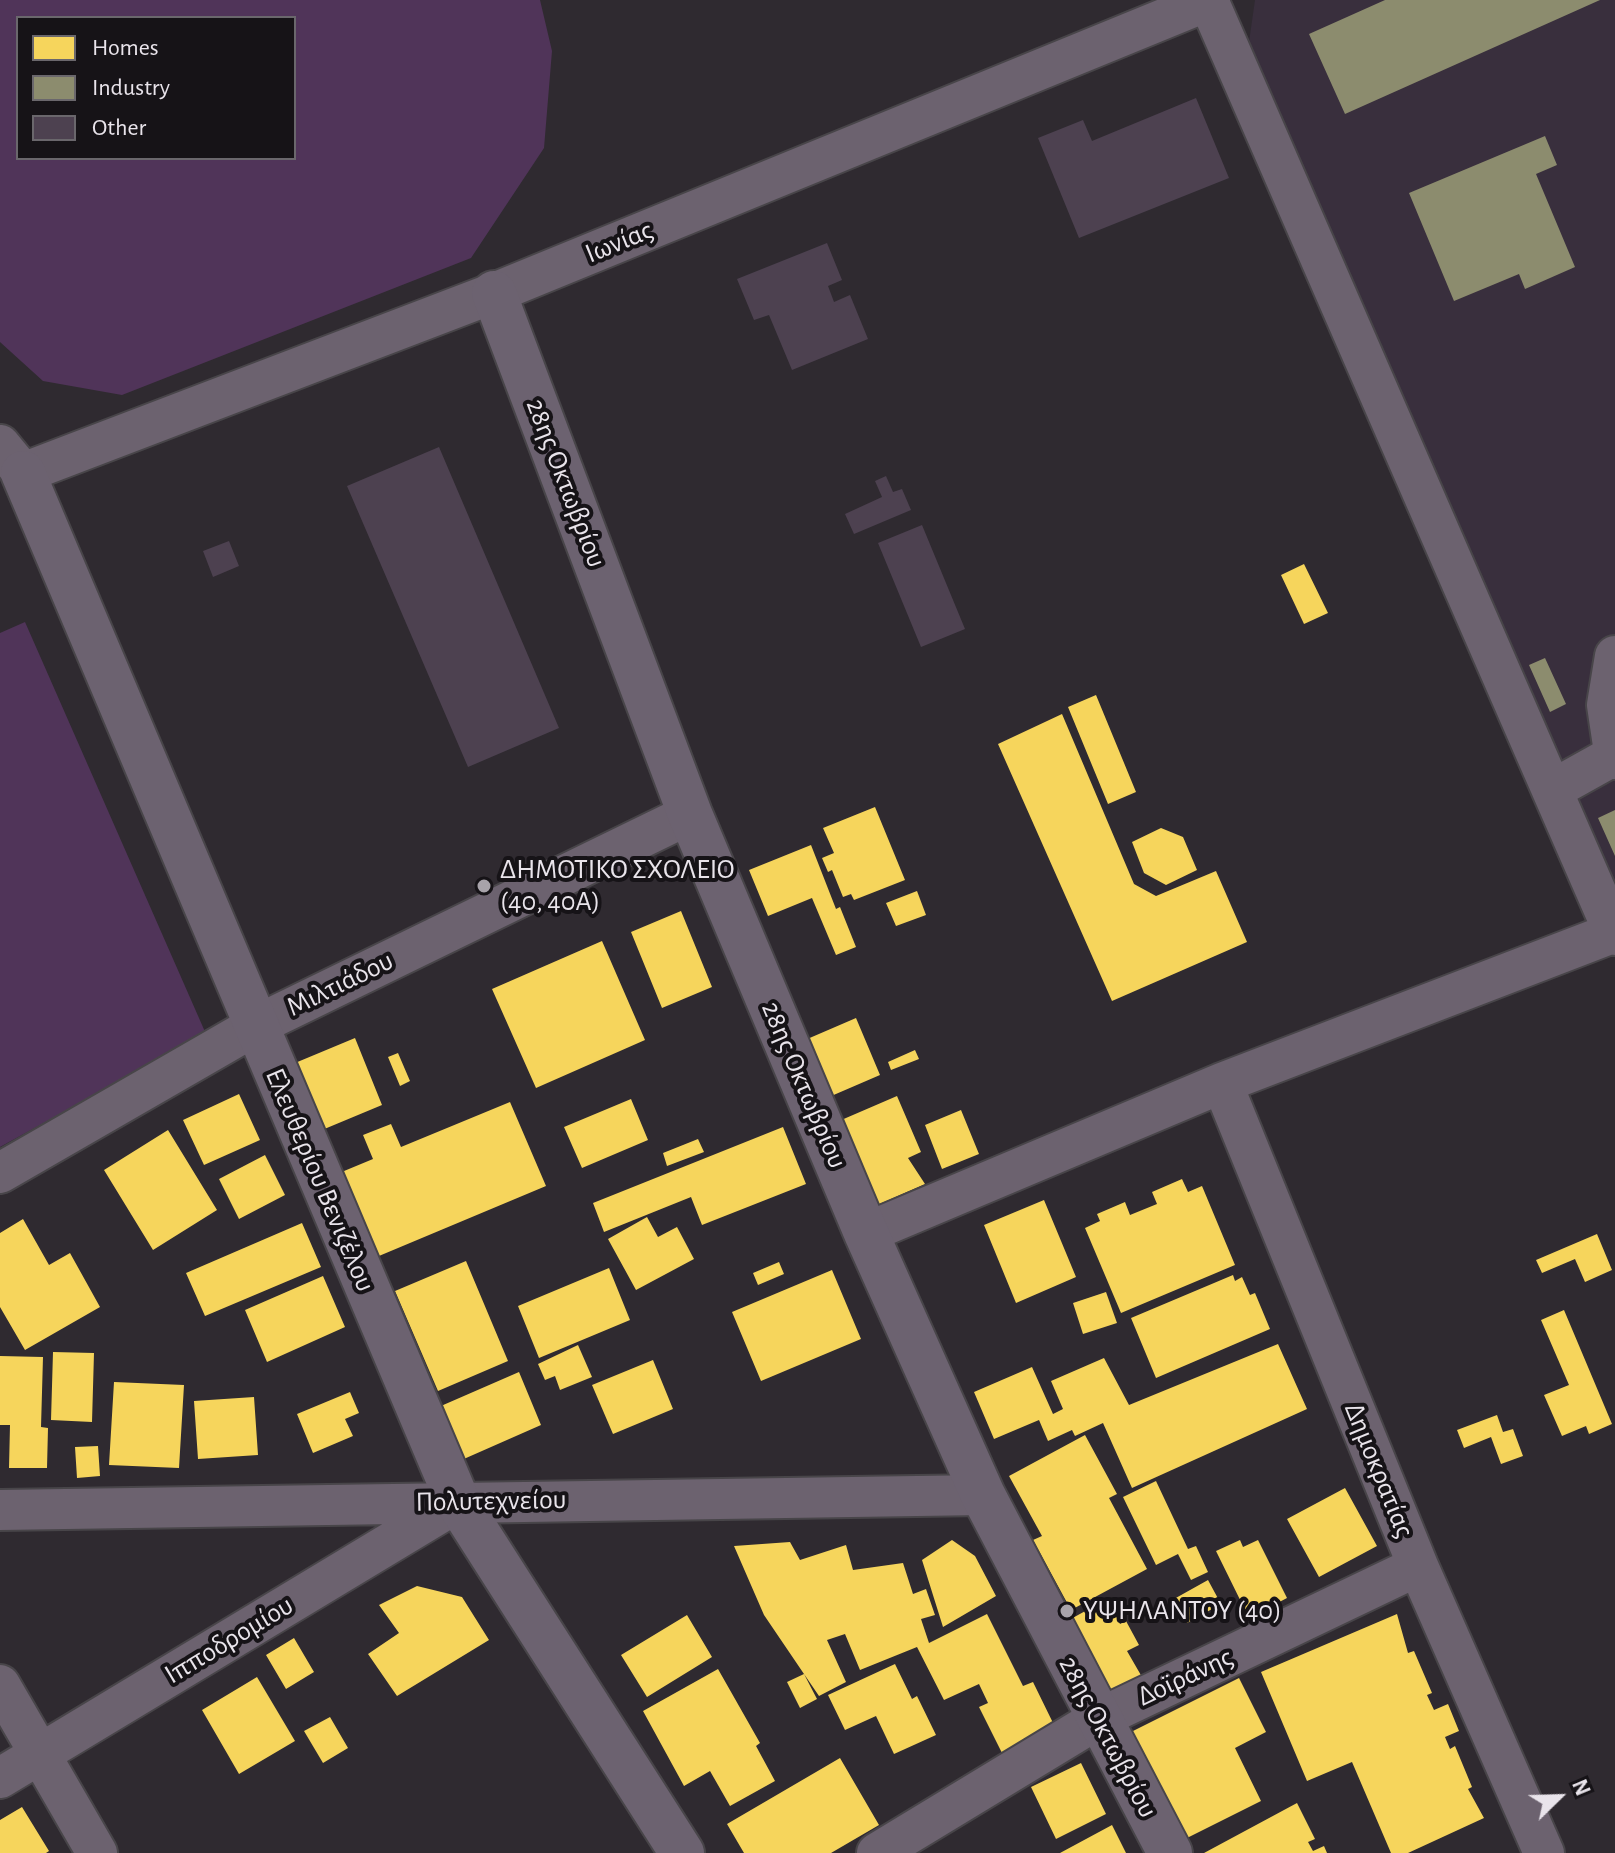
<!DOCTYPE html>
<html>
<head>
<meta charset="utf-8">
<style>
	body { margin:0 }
	#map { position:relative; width:1615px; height:1853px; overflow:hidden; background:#2f2a30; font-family:"Alegreya Sans",sans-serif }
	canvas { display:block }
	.legend { position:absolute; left:16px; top:16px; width:280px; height:144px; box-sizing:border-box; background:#161317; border:2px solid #6a676c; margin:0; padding:10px 14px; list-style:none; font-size:24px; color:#e9e4eb }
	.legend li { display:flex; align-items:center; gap:16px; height:40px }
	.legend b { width:40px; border:2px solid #6a676c }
	.north { position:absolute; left:1519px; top:1757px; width:80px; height:80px; -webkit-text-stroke:6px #161317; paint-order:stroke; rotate:67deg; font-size:22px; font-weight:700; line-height:32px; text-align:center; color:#e9e4eb }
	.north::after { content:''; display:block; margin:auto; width:28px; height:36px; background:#e9e4eb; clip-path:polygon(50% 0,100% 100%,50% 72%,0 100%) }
</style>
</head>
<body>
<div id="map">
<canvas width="1615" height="1853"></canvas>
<ul class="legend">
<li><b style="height:22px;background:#f6d55c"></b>Homes</li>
<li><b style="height:22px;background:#8c8c6e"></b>Industry</li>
<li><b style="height:22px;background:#4d4150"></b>Other</li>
</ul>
<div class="north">N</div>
</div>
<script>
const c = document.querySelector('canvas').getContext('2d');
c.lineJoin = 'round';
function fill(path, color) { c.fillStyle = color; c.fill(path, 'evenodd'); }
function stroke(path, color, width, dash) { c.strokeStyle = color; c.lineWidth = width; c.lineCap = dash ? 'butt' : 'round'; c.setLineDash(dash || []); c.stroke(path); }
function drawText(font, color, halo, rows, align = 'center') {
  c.font = font + ' "Alegreya Sans",sans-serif'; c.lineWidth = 8; c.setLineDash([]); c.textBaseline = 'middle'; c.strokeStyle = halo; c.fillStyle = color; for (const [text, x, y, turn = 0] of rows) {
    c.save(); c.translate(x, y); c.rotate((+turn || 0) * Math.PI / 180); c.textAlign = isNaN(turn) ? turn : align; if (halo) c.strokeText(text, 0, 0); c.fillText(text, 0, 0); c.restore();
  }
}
const built = new Path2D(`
	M1255,0H1615V898L1249,42Z`);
const green = new Path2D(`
	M0,0H540L552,51L544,148L471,258L122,395L43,381L0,342ZM18,18H294V158H18Z
	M25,622L206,1034L0,1147V633Z`);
const homes = new Path2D(`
	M1304,564L1328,613L1304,624L1281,575Z
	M1096,695L1136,792L1108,804L1068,707Z
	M1062,714L1134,884L1156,896L1216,871L1247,942L1112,1001L998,744Z
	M875,807L905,880L854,900L851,894L843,897L832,870L828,872L822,858L834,853L823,828Z
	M1161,828L1183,837L1197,870L1166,885L1144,873L1132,842Z
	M811,845L836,909L840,907L856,947L836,955L812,898L768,916L749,870Z
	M917,891L926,915L896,926L886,903Z
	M681,911L712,987L662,1008L631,932Z
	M602,941L645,1040L536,1088L492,989Z
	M856,1018L880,1075L822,1100L798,1043Z
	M355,1038L382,1105L322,1130L295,1063Z
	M915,1050L919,1059L891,1070L888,1062Z
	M398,1053L410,1081L400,1086L388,1057Z
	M239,1094L260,1140L204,1165L183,1120Z
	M897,1096L921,1152L908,1158L925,1184L875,1206L839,1121Z
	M631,1099L648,1140L582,1168L564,1127Z
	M510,1102L546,1186L367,1261L332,1176L373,1159L363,1135L391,1124L401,1147Z
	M961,1110L979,1154L942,1169L925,1125Z
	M783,1127L806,1184L702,1225L691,1197L604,1232L593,1203Z
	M168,1130L217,1210L153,1250L104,1170Z
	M698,1139L704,1152L667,1166L663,1153Z
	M265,1155L285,1195L239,1219L219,1179Z
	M1182,1179L1188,1192L1202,1186L1235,1265L1121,1313L1085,1228L1100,1221L1097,1214L1125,1202L1130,1215L1157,1204L1152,1192Z
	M1044,1200L1076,1277L1016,1303L984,1225Z
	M647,1217L658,1237L677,1227L694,1259L636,1290L608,1239Z
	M23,1219L49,1265L70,1253L100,1307L25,1350L0,1307V1233Z
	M302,1223L321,1267L205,1316L186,1273Z
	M1597,1234L1612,1270L1585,1282L1575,1259L1542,1273L1536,1260Z
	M466,1261L508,1361L438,1391L395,1291Z
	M779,1262L784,1274L758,1285L753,1273Z
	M609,1268L630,1320L539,1358L518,1306Z
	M832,1270L861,1339L761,1381L732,1312Z
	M1233,1275L1235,1281L1242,1277L1250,1295L1255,1293L1270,1329L1156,1378L1131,1318Z
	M323,1276L345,1327L267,1362L245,1310Z
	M1106,1292L1117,1323L1083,1334L1073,1303Z
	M1564,1310L1612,1424L1589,1434L1586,1426L1562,1436L1544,1395L1569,1385L1541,1320Z
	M1278,1344L1307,1409L1132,1488L1103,1423L1075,1436L1072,1430L1048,1441L1039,1420L994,1439L974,1392L1032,1367L1053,1414L1063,1409L1051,1381L1104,1358L1129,1405Z
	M578,1345L592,1377L560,1390L555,1376L545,1380L538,1364Z
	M53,1352L94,1353L92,1422L51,1420Z
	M0,1356L43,1357L41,1427L48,1428L47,1468H9L10,1425H0Z
	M653,1360L673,1409L613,1434L592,1385Z
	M519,1372L541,1425L457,1462L434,1409Z
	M114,1382L184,1385L179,1468L109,1465Z
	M350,1392L359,1413L345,1419L353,1436L313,1453L297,1414Z
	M254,1397L258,1455L198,1459L194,1401Z
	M1497,1415L1503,1432L1513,1429L1523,1456L1501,1464L1491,1437L1464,1448L1457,1430Z
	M1085,1435L1117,1494L1109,1498L1147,1569L1071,1610L1033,1540L1042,1536L1009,1476Z
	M98,1446L100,1476L77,1478L75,1447Z
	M1156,1481L1188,1549L1196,1546L1208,1572L1191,1580L1178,1554L1156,1565L1123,1497Z
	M1345,1488L1377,1546L1319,1577L1287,1519Z
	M952,1540L975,1556L996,1596L943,1627L922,1560Z
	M1240,1540L1243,1547L1258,1540L1287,1598L1249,1618L1216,1551Z
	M790,1542L800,1560L846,1545L853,1570L903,1563L913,1594L926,1589L935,1615L921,1619L929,1643L987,1614L1023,1686L1033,1682L1055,1727L1002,1753L979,1707L988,1703L979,1684L944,1700L917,1647L860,1670L845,1634L827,1640L846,1682L819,1696L804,1674L817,1699L800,1708L787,1682L804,1674L764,1615L734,1546Z
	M1208,1580L1221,1604L1187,1623L1174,1599Z
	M417,1586L462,1597L489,1640L397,1696L368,1654L399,1633L379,1605Z
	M1107,1599L1120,1624L1126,1621L1139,1645L1127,1651L1142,1677L1109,1695L1069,1620Z
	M1397,1614L1408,1653L1414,1651L1432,1693L1427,1695L1434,1710L1448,1704L1459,1731L1445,1737L1450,1749L1455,1746L1472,1787L1468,1789L1484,1818L1408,1853H1391L1352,1762L1307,1781L1261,1672Z
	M687,1615L712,1657L647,1697L621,1655Z
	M294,1638L314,1672L286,1689L266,1655Z
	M895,1664L912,1699L917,1696L936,1735L894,1754L876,1716L845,1730L828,1695Z
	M718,1669L760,1743L756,1746L775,1781L730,1806L710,1771L684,1786L643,1711Z
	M257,1677L295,1741L239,1774L202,1710Z
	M1239,1678L1266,1732L1235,1748L1261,1801L1185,1839L1131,1732Z
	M330,1717L348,1748L323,1763L304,1731Z
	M840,1758L879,1825L831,1853H744L727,1824Z
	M1081,1763L1106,1814L1056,1839L1031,1787Z
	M1297,1803L1315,1839L1308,1842L1313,1851L1324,1846L1327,1853H1204Z
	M22,1807L49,1851L46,1853H0V1820Z
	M1112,1825L1126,1853H1060Z`);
const industry = new Path2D(`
	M1385,0H1600L1345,114L1309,34Z
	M1545,136L1557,165L1536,174L1575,267L1525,289L1519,274L1454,301L1409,193Z
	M1545,658L1566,704L1550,712L1529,665Z
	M1615,810V856L1598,818Z`);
const building = new Path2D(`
	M1196,98L1229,178L1079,238L1038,138L1083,120L1092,141Z
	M827,243L842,280L828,286L834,302L850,295L868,339L792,370L769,315L754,320L737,279Z
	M439,447L559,728L468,767L347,486Z
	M886,476L893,492L902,489L911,510L854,534L845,514L882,497L875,481Z
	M922,525L965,629L921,647L878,543Z
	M229,541L239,566L213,577L203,551Z`);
const minor = new Path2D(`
	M1208,0L1615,935
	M0,445L23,473L494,293L1210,0
	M1615,656L1607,705L1615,759
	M1552,790L1613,756
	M1222,1083L1418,1566L1544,1853
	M0,1173L255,1026L690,814
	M866,1233L1222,1083L1615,932
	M0,1510L983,1495
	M0,1685L97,1853
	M0,1778L458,1502
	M877,1853L1098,1719L1418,1566`);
const major = new Path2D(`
	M494,293L690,814L866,1233L983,1495L1170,1853
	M23,473L458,1502L682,1853`);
const markers = [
	[484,886,8,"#a8a3aa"],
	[1067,1611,8,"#a8a3aa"]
];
const streetNames = [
	["Ιωνίας",619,242,-22],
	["28ης Οκτωβρίου",566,483,69],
	["Μιλτιάδου",340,984,-26],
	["28ης Οκτωβρίου",804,1085,67],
	["Ελευθερίου Βενιζέλου",320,1180,67],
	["Δημοκρατίας",1379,1470,68],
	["Πολυτεχνείου",491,1501,-1],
	["Ιπποδρομίου",229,1640,-31],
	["Δοϊράνης",1185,1677,-25],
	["28ης Οκτωβρίου",1108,1737,62]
];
const poiNames = [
	["ΔΗΜΟΤΙΚΟ ΣΧΟΛΕΙΟ",500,870],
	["(40, 40Α)",500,902],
	["ΥΨΗΛΑΝΤΟΥ (40)",1083,1611]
];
fill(built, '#392f3d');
fill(green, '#503459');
fill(homes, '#f6d55c');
fill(industry, '#8c8c6e');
fill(building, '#4d4150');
stroke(minor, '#484549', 44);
stroke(major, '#484549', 48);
stroke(minor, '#6c626f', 40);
stroke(major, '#6c6270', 44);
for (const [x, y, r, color] of markers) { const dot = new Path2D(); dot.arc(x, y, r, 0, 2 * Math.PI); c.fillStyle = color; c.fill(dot); stroke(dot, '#161317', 3); }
drawText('28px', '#e9e4eb', '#161317', streetNames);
drawText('28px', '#e9e4eb', '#161317', poiNames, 'left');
</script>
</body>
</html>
